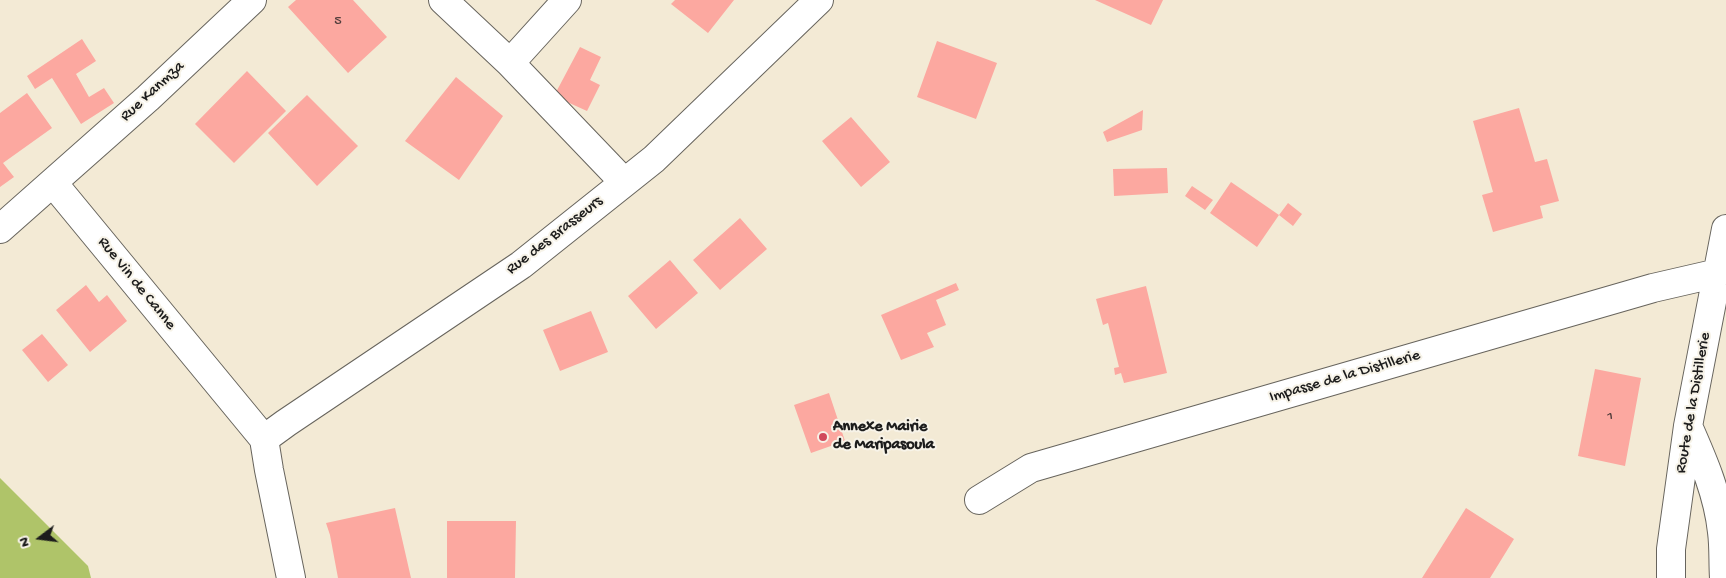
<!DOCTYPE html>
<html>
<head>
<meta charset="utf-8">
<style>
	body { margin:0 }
	#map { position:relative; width:1726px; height:578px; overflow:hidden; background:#f3ead5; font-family:"Gochi Hand",sans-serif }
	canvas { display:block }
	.north { position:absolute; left:15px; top:513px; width:50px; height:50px; -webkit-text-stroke:4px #f7f3e8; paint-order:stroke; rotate:255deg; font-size:14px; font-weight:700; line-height:20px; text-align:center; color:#1c1c1c }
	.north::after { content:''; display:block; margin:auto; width:18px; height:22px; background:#1c1c1c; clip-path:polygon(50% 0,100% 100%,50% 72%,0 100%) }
</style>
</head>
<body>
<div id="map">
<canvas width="1726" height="578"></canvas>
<div class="north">N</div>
</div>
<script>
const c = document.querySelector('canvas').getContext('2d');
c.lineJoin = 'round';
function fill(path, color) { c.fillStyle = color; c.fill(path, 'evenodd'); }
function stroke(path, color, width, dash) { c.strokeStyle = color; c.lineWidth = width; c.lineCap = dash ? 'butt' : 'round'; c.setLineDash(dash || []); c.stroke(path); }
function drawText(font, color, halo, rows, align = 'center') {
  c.font = font + ' "Gochi Hand",sans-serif'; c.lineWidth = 4; c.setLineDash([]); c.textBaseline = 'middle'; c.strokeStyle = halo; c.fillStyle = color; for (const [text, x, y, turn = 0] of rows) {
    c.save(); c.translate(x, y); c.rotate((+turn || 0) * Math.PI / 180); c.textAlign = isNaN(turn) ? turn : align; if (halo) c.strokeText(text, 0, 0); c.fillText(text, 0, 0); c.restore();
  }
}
const green = new Path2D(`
	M0,478L88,566L91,578H0Z`);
const building = new Path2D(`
	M296,0H353L387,37L348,73L288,7Z
	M675,0H734L708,33L671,4Z
	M1095,0H1163L1151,25Z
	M82,39L96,61L76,74L89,97L104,88L114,103L81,124L52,78L35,89L27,76Z
	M937,41L997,63L976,119L917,97Z
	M580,47L601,57L590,80L600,85L587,111L554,96Z
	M247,71L286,111L234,163L195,124Z
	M456,77L503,116L459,180L405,141Z
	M27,93L52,128L3,163L14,177L0,187V113Z
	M307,95L358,146L317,186L268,133Z
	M1519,108L1535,162L1547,159L1559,201L1540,206L1543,218L1493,232L1482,195L1493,192L1473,121Z
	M1143,110L1142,130L1107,142L1103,132Z
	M851,117L890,162L861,187L822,141Z
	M1167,168L1168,193L1114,196L1113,169Z
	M1231,182L1279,215L1257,247L1210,213Z
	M1192,186L1213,200L1205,210L1185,196Z
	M1288,203L1302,214L1293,226L1279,215Z
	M740,218L767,249L720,290L693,260Z
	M670,260L698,293L656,329L628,296Z
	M956,283L959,290L936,300L946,325L927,333L934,347L901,360L881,315Z
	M86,285L99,302L107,295L127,321L90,352L56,310Z
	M1146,286L1167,373L1124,383L1121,373L1115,375L1114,368L1119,367L1108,323L1103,325L1096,299Z
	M591,311L608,352L560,371L543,330Z
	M42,334L68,365L48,382L22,350Z
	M1595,369L1641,378L1625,466L1578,456Z
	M829,393L845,441L811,453L794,405Z
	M395,508L411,578H338L330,535L326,523Z
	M1466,508L1514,539L1490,578H1422Z
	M447,521H516L515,578H447Z`);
const minor = new Path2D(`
	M443,0L510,63L624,182
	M510,63L567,0
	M53,183L264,439
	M0,229L148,98L252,0
	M1688,426C1703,460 1718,494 1722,532C1724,547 1723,563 1724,578
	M264,439L286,423L521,265L654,159L819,0
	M264,439L269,470L291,578
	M979,500L1031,468L1653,288L1718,273
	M1671,578V549L1688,426L1726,229`);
const markers = [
	[823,437,5,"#d1495b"]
];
const numberNames = [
	["5",338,22],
	["1",1610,417]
];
const streetNames = [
	["Rue Kanmza",153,92,-43],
	["Rue des Brasseurs",555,236,-38],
	["Rue Vin de Canne",136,284,51],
	["Impasse de la Distillerie",1345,377,-16],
	["Route de la Distillerie",1694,403,-80]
];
const poiNames = [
	["Annexe Mairie",833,428],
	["de Maripasoula",833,446]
];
fill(green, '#afc469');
fill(building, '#fca8a0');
stroke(minor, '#67645d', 30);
stroke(minor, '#fff', 28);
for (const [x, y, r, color] of markers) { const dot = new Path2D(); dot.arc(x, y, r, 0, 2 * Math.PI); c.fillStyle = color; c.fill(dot); stroke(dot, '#f7f3e8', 2); }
drawText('14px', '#543f3d', null, numberNames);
drawText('16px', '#1c1c1c', '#f7f3e8', streetNames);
drawText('bold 16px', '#1c1c1c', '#f7f3e8', poiNames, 'left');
</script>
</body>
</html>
